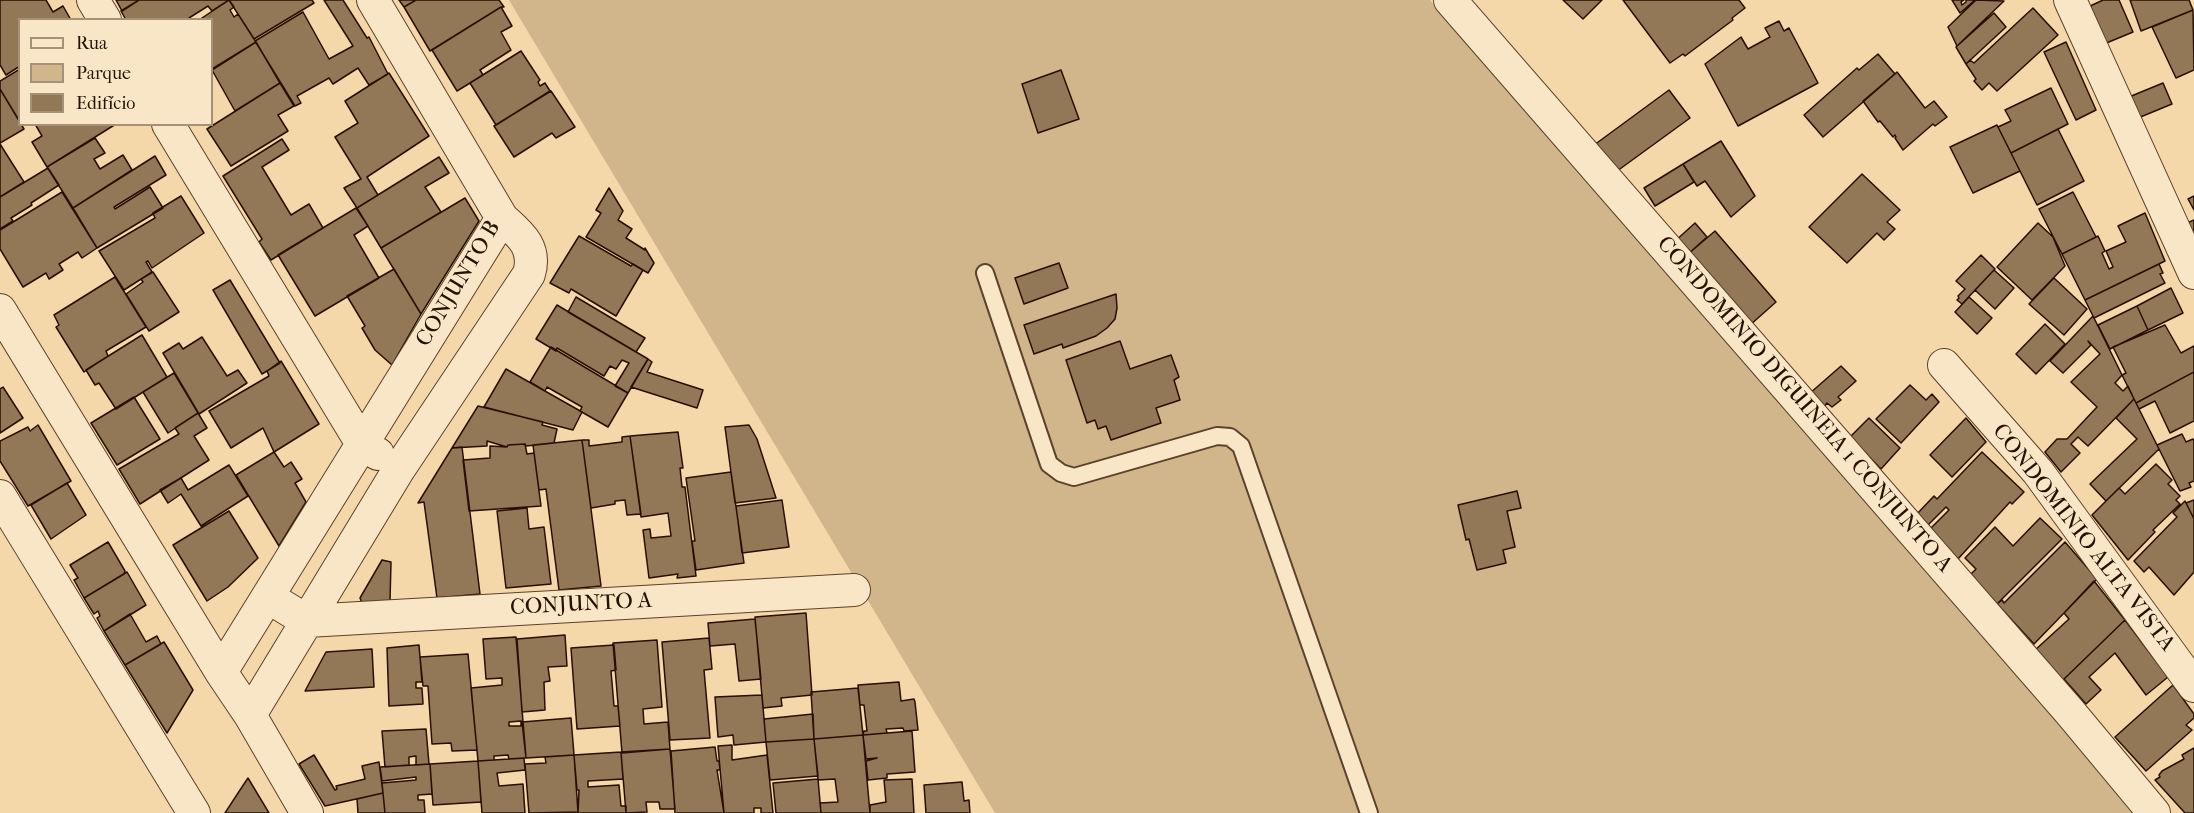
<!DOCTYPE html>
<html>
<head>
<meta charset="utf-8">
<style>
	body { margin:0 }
	#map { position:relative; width:2194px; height:813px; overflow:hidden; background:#f4d8a9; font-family:"IM FELL French Canon",serif }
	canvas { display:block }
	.legend { position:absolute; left:18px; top:18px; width:195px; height:108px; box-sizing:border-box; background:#f8e6c7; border:2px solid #a59078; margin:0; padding:8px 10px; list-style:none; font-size:18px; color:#290f01 }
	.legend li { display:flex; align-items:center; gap:12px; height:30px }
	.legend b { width:30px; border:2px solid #a59078 }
</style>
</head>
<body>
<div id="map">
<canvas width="2194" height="813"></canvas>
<ul class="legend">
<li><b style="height:8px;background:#f8e6c7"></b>Rua</li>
<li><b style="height:16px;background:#d1b68c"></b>Parque</li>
<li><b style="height:16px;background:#937858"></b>Edifício</li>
</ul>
</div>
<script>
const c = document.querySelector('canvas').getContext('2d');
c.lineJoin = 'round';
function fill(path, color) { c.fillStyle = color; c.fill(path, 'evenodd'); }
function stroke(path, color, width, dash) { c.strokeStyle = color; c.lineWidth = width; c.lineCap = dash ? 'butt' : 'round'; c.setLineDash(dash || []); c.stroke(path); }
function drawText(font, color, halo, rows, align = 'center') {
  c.font = font + ' "IM FELL French Canon",serif'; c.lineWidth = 4.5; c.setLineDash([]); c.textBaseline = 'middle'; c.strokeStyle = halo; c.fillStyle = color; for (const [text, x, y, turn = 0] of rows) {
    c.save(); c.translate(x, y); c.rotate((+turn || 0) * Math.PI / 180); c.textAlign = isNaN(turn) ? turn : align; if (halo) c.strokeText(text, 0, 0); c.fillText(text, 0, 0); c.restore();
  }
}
const green = new Path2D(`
	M509,0H1430L2156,813H995Z`);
const building = new Path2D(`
	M0,0H46L53,12L63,6L71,20H20V66L6,75L0,65Z
	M116,0H139L122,11Z
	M139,0H229L212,11L208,6L189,18L190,20H126L121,11Z
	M229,0H312L314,3L254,39Z
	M229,0L234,7L230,10L234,17L238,14L256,42L212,69V20H199Z
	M324,0H343L367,38L369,37L388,74L369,85L358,68L333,84L329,78L297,96L301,103L295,106L255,41L303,12L329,59L353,46Z
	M399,0H416L404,7Z
	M416,0H499L504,7H501L430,51L404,7Z
	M1563,0H1602L1583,19Z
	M1623,0H1739L1745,8L1732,18L1733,20L1685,56L1683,54L1670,63Z
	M1952,0H1964L1961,2L1962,5L1966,2V0H1975L1960,13Z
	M1976,0L2004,1L1957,46L1948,27Z
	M2103,0H2119L2133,32L2104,44L2088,7Z
	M2130,0H2189L2193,10L2141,31Z
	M501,7L512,26L501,32L511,50L480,70L483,75L457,91L432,50Z
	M2033,8L2058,35L1997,91L1989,83L1982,90L1974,81L1976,79L1966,64L1970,60L1974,63Z
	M2193,10L2194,70L2176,78L2152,27Z
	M1994,13L2006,27L1966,64L1956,47Z
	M1779,21L1784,31L1789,28L1818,83L1738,126L1705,64L1741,37L1748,49L1770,37L1765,28Z
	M256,42L280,83L235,111L212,70Z
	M2066,42L2096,110L2076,120L2044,52Z
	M521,51L540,80L538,82L540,86L545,83L550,91L496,125L470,83Z
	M1878,54L1895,74L1823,137L1804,115L1857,68L1859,70Z
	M20,69V122L0,89V81Z
	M1061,70L1079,119L1038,133L1022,84Z
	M1897,72L1925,108L1934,101L1947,117L1935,126L1933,124L1903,150L1895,138L1896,137L1895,135L1893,137L1880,121L1878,122L1863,101Z
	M389,73L429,136L367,177L378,195L357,208L344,188L361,179L335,137L358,123L345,101Z
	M280,83L294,106L278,115L288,131L231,166L207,129Z
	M2163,83L2172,104L2138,118L2129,97Z
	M2051,88L2068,124L2011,153L1998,127L2011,121L2005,110Z
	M0,89L24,129L0,143Z
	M1669,90L1690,118L1613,174L1590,148Z
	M551,91L575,127L556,138L552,133L514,157L494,126Z
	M35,124H116L47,167L32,142L42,136Z
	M1997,125L2020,171L1973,193L1950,147Z
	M2058,129L2084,181L2037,205L2011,153Z
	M95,138L105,153L94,159L100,169L123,155L132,170L73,208L47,167Z
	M282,139L289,150L262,167L291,215L309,204L323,228L271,260L259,242L262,239L223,176Z
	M1721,141L1755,196L1731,217L1705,181L1697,186L1683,164Z
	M0,144L24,182L0,197Z
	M155,156L166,175L114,207L115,209L150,187L163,208L97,248L73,208Z
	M439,157L449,173L425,187L441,212L381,248L357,208Z
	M1683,164L1694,182L1655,206L1644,188Z
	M48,168L59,185L31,203L32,205L11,218L13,221L0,229V197Z
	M1862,174L1900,210L1887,222L1895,229L1884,240L1877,233L1847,263L1809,227Z
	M609,188L623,211L618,220L632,229L626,238L645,250V248L654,263L648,273L586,237L601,213L596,210Z
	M62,192L97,248L82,258L78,252L59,264L63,270L49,279L46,273L23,287L0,249V230Z
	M2073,192L2096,237L2062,254L2039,209Z
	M181,196L204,233L152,268L148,261L146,262L152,272L124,290L99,251L155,218L153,213Z
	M2194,196V210L2188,199Z
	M465,198L479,221L421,314L381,248Z
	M356,208L368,226L354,235L379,278L315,316L278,255Z
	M2145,213L2165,261L2085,300L2062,254L2098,236L2105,251L2102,253L2109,269L2113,267L2106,251L2126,242L2118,226Z
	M2194,220V243L2185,224Z
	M1695,223L1707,237L1687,255L1674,242Z
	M2038,223L2053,237L2065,266L2032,300L1997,267Z
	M1715,231L1776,302L1749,326L1687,255Z
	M579,236L631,266L633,264L643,270L616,316L571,289L569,293L550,283Z
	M1981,255L1995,269L1962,304L1957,300L1959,298L1958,296L1965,289L1956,281Z
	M1059,263L1068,288L1024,304L1015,278Z
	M2159,264L2163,273L2160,274L2165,283L2094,318L2085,300Z
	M394,269L421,314L392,365L375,350L362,328L365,326L347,296Z
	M1994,270L2014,288L1995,309L1975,290Z
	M153,272L179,312L149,331L126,294L143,282L141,279Z
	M115,277L146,327L106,351L108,356L84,372L56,327L59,325L54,315Z
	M2054,278L2087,309L2064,335L2029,304Z
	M230,280L280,363L262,374L213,290Z
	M2171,288L2183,313L2148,330L2137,306Z
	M1116,294L1117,308L1115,319L1107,328L1096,336L1063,348L1062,344L1034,354L1024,325Z
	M576,297L645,338L636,352L568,312Z
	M1969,297L1992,318L1977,334L1955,312Z
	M557,305L648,359L628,393L615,386L629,363L622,360L616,369L610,366L604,376L557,348L556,351L536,339Z
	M2137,306L2148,330L2110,349L2098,325Z
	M2093,316L2122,375L2115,383L2123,391L2128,386L2134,399L2088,446L2078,437L2071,444L2080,453L2061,472L2045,452L2057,439H2067L2097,407L2071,382L2100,354L2088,341L2091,345L2063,373L2050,361Z
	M2045,324L2065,344L2036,374L2016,354Z
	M2165,325L2181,353L2194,346V372L2136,403L2122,375L2126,373L2113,347Z
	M142,335L167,377L116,409L99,383L95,385L86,370Z
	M202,337L227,376L238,370L247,383L199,414L163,353L179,343L183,349Z
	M1120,341L1130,369L1171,355L1179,377L1174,380L1180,400L1156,408L1161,423L1111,440L1106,426L1098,429L1095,420L1087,423L1066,360Z
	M551,347L628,393L608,427L580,411L582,407L547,387L545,391L530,382Z
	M648,359L652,362L647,372L703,390L697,408L631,387Z
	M281,361L319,424L274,452L263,428L231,448L209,411L269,376L267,371Z
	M1841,366L1856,381L1838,397L1841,400L1832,407L1827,403L1824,407L1809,394Z
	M506,369L582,412L573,430L484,407Z
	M2194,372V421L2170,433L2155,401L2139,409L2136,403Z
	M174,373L198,413L168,433L143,392Z
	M1910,385L1926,400L1932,394L1939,402L1901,443L1876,419Z
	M3,387L23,418L0,433V389Z
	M134,397L160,439L117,465L91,423Z
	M2134,399L2159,449L2106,501L2090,484L2137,439L2116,418Z
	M478,406L543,422L542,425L557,429L554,443L526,446L525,444L508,445L507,447L487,441V446L452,448Z
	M198,413L207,428L194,436L209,460L140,504L119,469L179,434L175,428Z
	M1869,418L1900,448L1881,469L1850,437Z
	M1966,418L1986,442L1952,477L1930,455Z
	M38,425L71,481L28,506L0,461V441L28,427L30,431Z
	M749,425L757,439L776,498L735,503L725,427Z
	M678,432L683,468H680L682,487H685L696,576L677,578L678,574L649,578L643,530L650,529L651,538L671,536L668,513L641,517L630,436Z
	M2182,434L2186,442L2193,439L2194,441V481L2189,483L2191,487L2180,491L2157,445Z
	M630,436L641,514L627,515L625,500L615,501V504L591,508L582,440H589V446L622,442V437Z
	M582,440L601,586L559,590L546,489L539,490L533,445Z
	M525,444L527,454L534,453L541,506L469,511L463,460L490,458V446L507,447L508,445Z
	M462,447L480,594L437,598L424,502L418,503L452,448Z
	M274,452L284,467L291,462L302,479L295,483L306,502L279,546L236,475Z
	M1982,452L2024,492L2012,504L2010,502L1957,560L1930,529L1949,510L1946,507L1927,526L1916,515L1934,496L1937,499Z
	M2156,464L2172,480L2168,484L2180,496L2176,500L2180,504L2153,530L2155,532L2128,560L2092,515L2119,488L2125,494Z
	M229,465L248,496L201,526L181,494L168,503L160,490L181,478L188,490Z
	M731,472L744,563L696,570L692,541H695L686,478Z
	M67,483L86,515L51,539L31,505Z
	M1517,491L1521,508L1507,511L1515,547L1503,550L1506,563L1477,570L1469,539L1466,540L1458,505Z
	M782,500L789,547L742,553L736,506Z
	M2194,500V519L2186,503Z
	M2185,501L2194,519V572L2174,595L2149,567L2144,572L2134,561L2177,517L2173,513Z
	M527,508L529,529L544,527L551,584L506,588L497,511Z
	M229,511L258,558L228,587L207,601L173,545Z
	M2040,518L2062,539L1997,604L1970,575L1976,569L1965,558L1995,527L2013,546Z
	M108,542L125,571L124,574L84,598L74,580L78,578L70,565Z
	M2065,542L2097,579L2034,644L1997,604L2002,600L2004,603Z
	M382,560L391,562L390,601L362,603L360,598Z
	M127,572L146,605L104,631L97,618L100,616L98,611L94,614L84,598Z
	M2094,581L2125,620L2062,681L2034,651L2069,619L2064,613Z
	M806,613L812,695L781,698L782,706L763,708L755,617Z
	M130,614L146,642L157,636L161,644L125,665L104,631Z
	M755,619L761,679L739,681L735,644L710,646L708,623Z
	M2125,620L2168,677L2146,695L2115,653L2089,677L2101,690L2086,704L2064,679Z
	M565,635L567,666L548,667L550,681L544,682L545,710L522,712L517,639Z
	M516,637L526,758L509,759L508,755L494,756V760L478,761L471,688L502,685V678L486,679L483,639ZM521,721V726H509V722Z
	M709,638L712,669L704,670L710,738L670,740L662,642Z
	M657,640L662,707L643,709L644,724L668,722L670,749L622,753L613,643Z
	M164,642L193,690L167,733L125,665Z
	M419,645L422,682H416V688H422L423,704L389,706L387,648Z
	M614,645L616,670L611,671L614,706H618L620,726L577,729L571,648Z
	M372,649L374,687L305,691L326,652Z
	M468,654L477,750L452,751L451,743L432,744L428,686H423L420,657Z
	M899,682L901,701L914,699L915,702L918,730L904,731L903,728L886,729L887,733L863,735L864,731H867L864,705H860L858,685Z
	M2173,685L2194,714V718L2186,725L2192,730L2146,771L2115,737Z
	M858,688L863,735L814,739L811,692Z
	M762,695L766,742L734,745L733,735L718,737L715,697Z
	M813,714L814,739L766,742L764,719Z
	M571,718L574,755L526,758L522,722Z
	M426,729L429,764L416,765V756L409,757V765L385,767L382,731Z
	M912,731L915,772L887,774V778L868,780L866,761L877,758L866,759L863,735Z
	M863,735L870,813H821L820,803L838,802L835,779L818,780L814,739Z
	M814,739L818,776L770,780L766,742Z
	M732,745V760L767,755L773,813H761V808H754V813H724L718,746Z
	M715,747L717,761H719L720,770H717L724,813H675L671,751Z
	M2194,748V813H2185L2155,780L2160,777L2159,775L2162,771L2184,759L2182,755Z
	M670,749L675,809H660L659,802H646L647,812L626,813L621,752Z
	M621,752L623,779L588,781V787L619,785L621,806H626V813H578L579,790H577L574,755Z
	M314,755L335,790L337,789L336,786L365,779L362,766L379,762L383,793L325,806L299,764Z
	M574,755L578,812L529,813L525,764L546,763L545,757Z
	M524,758L525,770L497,773L499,786L523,784L525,813H482L478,761Z
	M478,761L481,802L433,805L430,764Z
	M430,764L432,794L418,795V800H424L425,813H385L382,783L416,780V777L382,781L380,767Z
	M248,778L269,813H225L242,787Z
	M818,779L821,813H776L773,783Z
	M912,779L914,813H870V805L886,802L884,780Z
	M962,782L964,801L969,800L970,813H926L924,785Z
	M383,793L385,813H358L357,799Z`);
const lane = new Path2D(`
	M985,273L1049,464L1061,473L1074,477L1217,436L1230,437L1241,446L1369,813`);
const street = new Path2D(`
	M93,0L105,20
	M1450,0L2069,711L2154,813
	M2070,0L2194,273
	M168,124L362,444L378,454
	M0,310L221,672L250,715L307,813
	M1944,365L2038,472L2194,686
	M0,496L194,813
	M268,597L307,621L854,590
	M221,672L502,218
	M250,715L399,469L529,274C537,247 520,234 502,218L373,0`);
const streetNames = [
	["CONJUNTO B",459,284,-59],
	["CONDOMINIO DIGUINEIA 1 CONJUNTO A",1804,405,49],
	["CONDOMINIO ALTA VISTA",2083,538,52],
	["CONJUNTO A",581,605,-3]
];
fill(green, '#d1b68c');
fill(building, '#937858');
stroke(building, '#290f01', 1.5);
stroke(lane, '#5c412b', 20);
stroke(street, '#5c412b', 34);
stroke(lane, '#f8e6c7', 16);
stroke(street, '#f8e6c7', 32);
drawText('22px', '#290f01', '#f8e6c7', streetNames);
</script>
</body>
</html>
